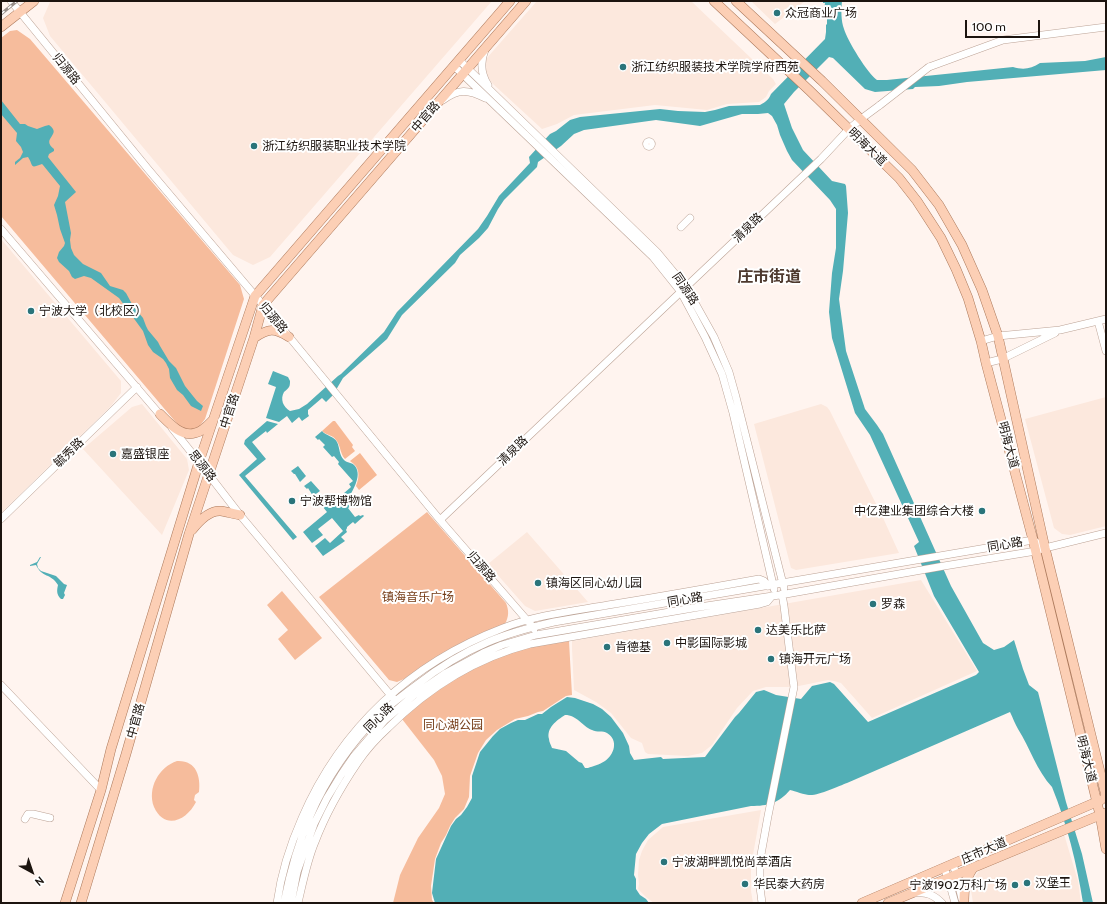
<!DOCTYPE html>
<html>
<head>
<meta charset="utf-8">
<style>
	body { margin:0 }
	#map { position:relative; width:1107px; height:904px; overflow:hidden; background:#fff4ef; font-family:Cabin,sans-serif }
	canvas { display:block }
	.frame { position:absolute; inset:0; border:2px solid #1c140f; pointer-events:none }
	.north { position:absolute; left:12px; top:852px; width:40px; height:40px; -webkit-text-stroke:3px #fff; paint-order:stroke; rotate:140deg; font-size:11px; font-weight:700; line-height:16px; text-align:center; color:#1c140f }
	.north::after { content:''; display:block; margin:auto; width:14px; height:18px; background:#1c140f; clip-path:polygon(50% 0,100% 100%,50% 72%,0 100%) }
	.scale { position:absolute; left:965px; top:20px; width:75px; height:18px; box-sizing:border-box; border:2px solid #1c140f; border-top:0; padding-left:5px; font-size:12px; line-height:14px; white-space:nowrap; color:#1c140f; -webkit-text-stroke:3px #fff; paint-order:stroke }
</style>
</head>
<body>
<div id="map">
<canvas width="1107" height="904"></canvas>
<div class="frame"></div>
<div class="north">N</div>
<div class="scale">100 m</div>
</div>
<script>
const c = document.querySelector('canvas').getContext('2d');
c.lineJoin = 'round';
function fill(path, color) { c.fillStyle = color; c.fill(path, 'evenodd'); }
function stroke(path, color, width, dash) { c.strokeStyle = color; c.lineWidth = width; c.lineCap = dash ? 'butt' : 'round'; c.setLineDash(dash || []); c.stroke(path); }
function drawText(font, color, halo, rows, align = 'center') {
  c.font = font + ' Cabin,"Noto Sans SC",sans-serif'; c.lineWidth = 4; c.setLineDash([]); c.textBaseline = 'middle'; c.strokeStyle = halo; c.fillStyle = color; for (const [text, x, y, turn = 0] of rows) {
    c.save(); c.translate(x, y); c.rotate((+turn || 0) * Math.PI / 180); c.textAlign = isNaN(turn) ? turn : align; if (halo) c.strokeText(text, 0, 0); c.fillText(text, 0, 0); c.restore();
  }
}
const built = new Path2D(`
	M51,1H492L270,257L253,265L233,255L50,36L43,18L50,2Z
	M537,1H691L773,79L776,84L769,91L766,97L759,102L727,104L707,110L655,105L574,115L557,124L542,129L493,84L486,75V59Z
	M751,1H805L775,24Z
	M1,239L121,381V393L111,406L1,513Z
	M1106,397V526L1070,535L1062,534L1054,528L1025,419Z
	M142,404L187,459L189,470L162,535L83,449L132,407Z
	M821,404L827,407L830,411L884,520L899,553L796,570L791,568L754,424Z
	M527,532L588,602L535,611L525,606L488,564Z
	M921,580L977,671L872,718L841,683L834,681L828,680L794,687H766L753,691L737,708L712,745L702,753L688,756L648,754L645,752L642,743L631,738L611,713L596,702L574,690L572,648V641Z
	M761,810L751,866V891L753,903H654L647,898L638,889L639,884L638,875L639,860L642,851L648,840L663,827Z
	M1064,834L1078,881L1081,903H973L970,884L981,868Z`);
const green = new Path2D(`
	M17,30L30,39L240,285L244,299L205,419L199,427L191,431L179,426L1,216V38L10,31Z
	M427,512L506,603C509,611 509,616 505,624L443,653L404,679L397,682L389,680L319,597Z
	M282,591L322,638L295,660L278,639L288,630L267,605Z
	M569,641L572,695L566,696L543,711L538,712L528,716L515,719L497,730L486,740L478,753L470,776L469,797L464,809L455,818L450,826L446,835L441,843L435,859L431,886L432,900L434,903H393L400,875L418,838L439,808L445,794L442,776L434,760L402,719L428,697L471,669L493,659L529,647L549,643Z
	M177,761C196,760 201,776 199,792L195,795L194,800L196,802C187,820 165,831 154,807C147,788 159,767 177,761Z`);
const forest = new Path2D(`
	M333,421H335L353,445L352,447L355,451L345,459C340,454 341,446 336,440C333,435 326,435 322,431Z
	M360,453L377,475L359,490L356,486C360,476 360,467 350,461Z`);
const water = new Path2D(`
	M823,1H842C841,10 841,21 844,29C847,40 868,74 877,80H887L1013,67C1023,70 1031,69 1040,63L1085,61L1106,57V70L967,82L939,86L915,87L913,89L875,92L865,89L833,58L829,57L794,92L784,104L792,128L803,150L832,181L845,184L846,186L848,213L843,271L839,299L846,351L865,409L877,425L883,434L951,586L983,643L994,650L1004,647L1014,640L1023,669L1029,685L1038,692L1066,802L1082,854L1093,903H1083C1077,864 1067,824 1052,787C1037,771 1030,748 1018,729C1015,724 1013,718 1010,712L847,783C839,786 818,796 809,795C805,795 795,791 790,790C779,803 768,806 751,806L662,824L649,834L642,843L636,854L634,875L636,879V889L640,895L646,899L649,903H435L432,893L436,859L451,826L456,819L461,815L467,807L472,798V776L480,752L493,736L500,729L511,723L518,720H525L538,714H542L551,707L567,697L575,698L593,704L602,709L611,717L623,733L629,746L630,753L634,760L661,757L663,759L705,757L735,717L739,713L756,692L764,690L776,695L801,699L812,686L830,682L834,684L868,722L976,675L979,672L934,596L914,546L919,542L870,435L855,413L832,338L829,312L832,273L836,248V209L830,200L792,160L787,151L780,135L777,125L772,116L768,113L758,114H742L700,126L656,120L584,130L574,134L561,146L538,162L537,167L504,200L498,209L488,228L479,238L460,255L455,263L402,315L387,339L343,378L333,395L326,402L322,398L308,410V414L309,416L302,421L299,417L292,423L287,416L279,422L266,418L276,387L268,384L273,371L288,377L290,381C290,382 290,386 289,387C288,389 286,390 284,392C280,399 283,407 290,411L299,409L307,404L338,376L341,374L384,332L397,312L478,229L487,216L499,196L530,163L529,157L550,134L556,131L570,120L580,117L660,109L678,111L705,112L715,110L729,106L760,105C766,102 769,99 771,94L825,39L826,32V25L827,24V9H824L825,3H823ZM565,715C577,715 582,726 592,730C597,733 603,730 607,733C619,740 614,755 605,761C599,765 593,766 588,768H585L582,763L579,762L566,751L552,748C551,745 549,742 549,739C546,728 557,720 565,715Z
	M1,100L20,124H25L28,126L37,129L45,126L49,125C63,135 40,138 54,149V151L49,154L48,157L76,192L65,202L71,233L70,240L71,248L74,255L83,264L101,273L110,286L123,290L126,293L133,306L143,318L146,326L148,330L158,342L160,346L169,361L176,368L185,386L197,401L203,406L201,411L191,406L183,395L177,390L170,378L169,369L166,363L163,359L153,352L148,345L143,331L119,298L91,278L84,276L75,279L72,277L69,271L59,262L57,258L59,252L64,246L65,243L60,229L57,215L54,205L58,196L60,186L43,165L42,164C29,169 34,166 28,157L23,158L15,165V162L20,158L23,152L21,147L16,141L17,133L1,114Z
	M267,421L278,424L267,433L266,431L252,442L266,459L245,476L297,537L293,540L239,475L257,459L244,444L245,440Z
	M322,431C326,436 334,436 337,442C340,448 339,455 344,460C347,463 352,462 355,466C363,477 351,491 348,501L351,506L348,508L355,517L359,515L360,516L363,515L364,516L355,524L353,522L347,527V528L346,530L347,532L341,537L345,541L323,556L315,546L325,538L330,543L343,531L332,518L318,529L323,535L312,543L303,532L327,512L318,501L324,497L329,503L334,500L335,501L351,487L349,484L353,481L338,464L339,462L334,456L332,457L323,447L325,445L319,439L318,440L315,437Z
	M298,466L306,476L300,482L295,474H294L291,471Z
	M311,481L320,491L313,496L308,488L307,489L304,486Z
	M40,557H41L37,564L38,568L41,571L56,576L64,584L67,585L64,593L65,595L63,599H61C56,594 57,590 58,585C51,573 42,578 36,565L30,566V565L37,562Z`);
const minor = new Path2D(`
	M11,1L148,169L263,305L440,520L533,627L534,629
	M485,50C480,62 481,74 488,85
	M459,60L657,252L686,287L714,337L729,372L736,397L784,588
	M454,66L653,257L681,292L705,337L722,374L733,413L774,589
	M929,67L1003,40L1106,27
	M443,100C458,89 468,89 485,98
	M646.5 144a2.5 2.5 0 1 1 5 0a2.5 2.5 0 1 1-5 0Z
	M681,227L690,218
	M1,229L162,417
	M1098,321L1106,351
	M981,341L998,336L1060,330L1106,319
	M986,363L1002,359L1055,333
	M172,428L199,462L240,515L393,698
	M1,519L137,387
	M440,520L821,159L849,129L861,119L880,105
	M1,685L101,790
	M25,819L28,814H33L50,818
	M953,864L956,874L962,899
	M944,868L948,878L955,903
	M916,893C927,892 934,895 942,903
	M277,903C281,874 290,845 302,818C341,728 411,663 503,628C536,615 573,611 608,605C659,597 709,588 759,579L764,581L768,586
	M284,903C290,873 298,844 310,816C326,779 351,742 380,714C391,704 403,695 415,686C437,669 462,653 488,642C509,633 532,627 554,622L1033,540L1045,548
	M291,903L297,872L314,824L327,798L341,775L354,756L385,720L414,695L446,673L483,653L502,645L536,635L693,608L786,594L944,566L1036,551L1045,548L1106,533
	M298,903C303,882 307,861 315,842C326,813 341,787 358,762C367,749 377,738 388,728C428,688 476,658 530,644L760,604L767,602L772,596
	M762,903L760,887V860L768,816L794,687L784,606L782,594`);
const major = new Path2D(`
	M714,1L810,91L899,178L917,201L941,238L956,269L968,298L981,341L986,363L1033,540L1100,815L1106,849
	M736,1L822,81L912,170L939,205L962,245L982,290L998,336L1045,548L1106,796
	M1,27L34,1
	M254,338C269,328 274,328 289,337
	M160,414C169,423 181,437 195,433C202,432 208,425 213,420
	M192,530C199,521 209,510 221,511C227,512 234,514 240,515
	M65,903L101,790L111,749L199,462L255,296L510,1
	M81,903L126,754L189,534L254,338L263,305L526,1
	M862,903L1101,800
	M888,903L1105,813
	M964,903C964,888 965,880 973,868`);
const rail = new Path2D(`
	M1,14L17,1`);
const minorBridge = new Path2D(`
	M880,105L929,67`);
const markers = [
	[777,13,4,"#2a747a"],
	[623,67,4,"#2a747a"],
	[254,146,4,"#2a747a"],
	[31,311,4,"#2a747a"],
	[113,454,4,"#2a747a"],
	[292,501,4,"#2a747a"],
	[982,511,4,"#2a747a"],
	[538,583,4,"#2a747a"],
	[873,604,4,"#2a747a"],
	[758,630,4,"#2a747a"],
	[667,643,4,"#2a747a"],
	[607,647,4,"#2a747a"],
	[771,659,4,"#2a747a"],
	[664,862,4,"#2a747a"],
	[1027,883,4,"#2a747a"],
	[745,884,4,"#2a747a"],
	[1015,885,4,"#2a747a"]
];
const poiNames = [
	["众冠商业广场",785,13],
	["浙江纺织服装技术学院学府西苑",631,67],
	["浙江纺织服装职业技术学院",262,146],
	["宁波大学（北校区）",39,311],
	["嘉盛银座",121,454],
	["宁波帮博物馆",300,501],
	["中亿建业集团综合大楼",974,511,"right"],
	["镇海区同心幼儿园",546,583],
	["罗森",881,604],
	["达美乐比萨",766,630],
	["中影国际影城",675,643],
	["肯德基",615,647],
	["镇海开元广场",779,659],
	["宁波湖畔凯悦尚萃酒店",672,862],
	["汉堡王",1035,883],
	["华民泰大药房",753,884],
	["宁波1902万科广场",1007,885,"right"]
];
const streetNames = [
	["归源路",66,69,51],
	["中官路",426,117,-49],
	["明海大道",867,147,44],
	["清泉路",748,228,-44],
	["同源路",685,289,56],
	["归源路",273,318,50],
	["中官路",230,411,-72],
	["明海大道",1008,445,75],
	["清泉路",513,451,-44],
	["毓秀路",69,453,-44],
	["思源路",202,466,52],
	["同心路",1005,545,-10],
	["归源路",481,567,49],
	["同心路",685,600,-10],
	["同心路",379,718,-45],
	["中官路",136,721,-74],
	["明海大道",1086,759,76],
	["庄市大道",984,851,-23]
];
const parkNames = [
	["镇海音乐广场",418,597],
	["同心湖公园",453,725]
];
const districtNames = [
	["庄市街道",769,277]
];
fill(built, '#fce8dd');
fill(green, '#f6bc9c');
fill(forest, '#f7b894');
fill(water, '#52afb6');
stroke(minor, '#bca396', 8);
stroke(major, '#ac795b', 10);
stroke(minor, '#fff', 7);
stroke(major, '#fccfb5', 9);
stroke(rail, '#978e89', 3);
stroke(rail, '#fff', 1.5, [4.5]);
stroke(minorBridge, '#bca396', 8, []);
stroke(minorBridge, '#fff', 7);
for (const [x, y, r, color] of markers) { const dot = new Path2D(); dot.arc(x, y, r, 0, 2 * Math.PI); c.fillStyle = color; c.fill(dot); stroke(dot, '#fff', 1.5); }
drawText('12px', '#1c140f', '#fff', poiNames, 'left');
drawText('12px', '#1c140f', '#fff', streetNames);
drawText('12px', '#733913', '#fff', parkNames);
drawText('bold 16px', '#4d392e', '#fff', districtNames);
</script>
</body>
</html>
